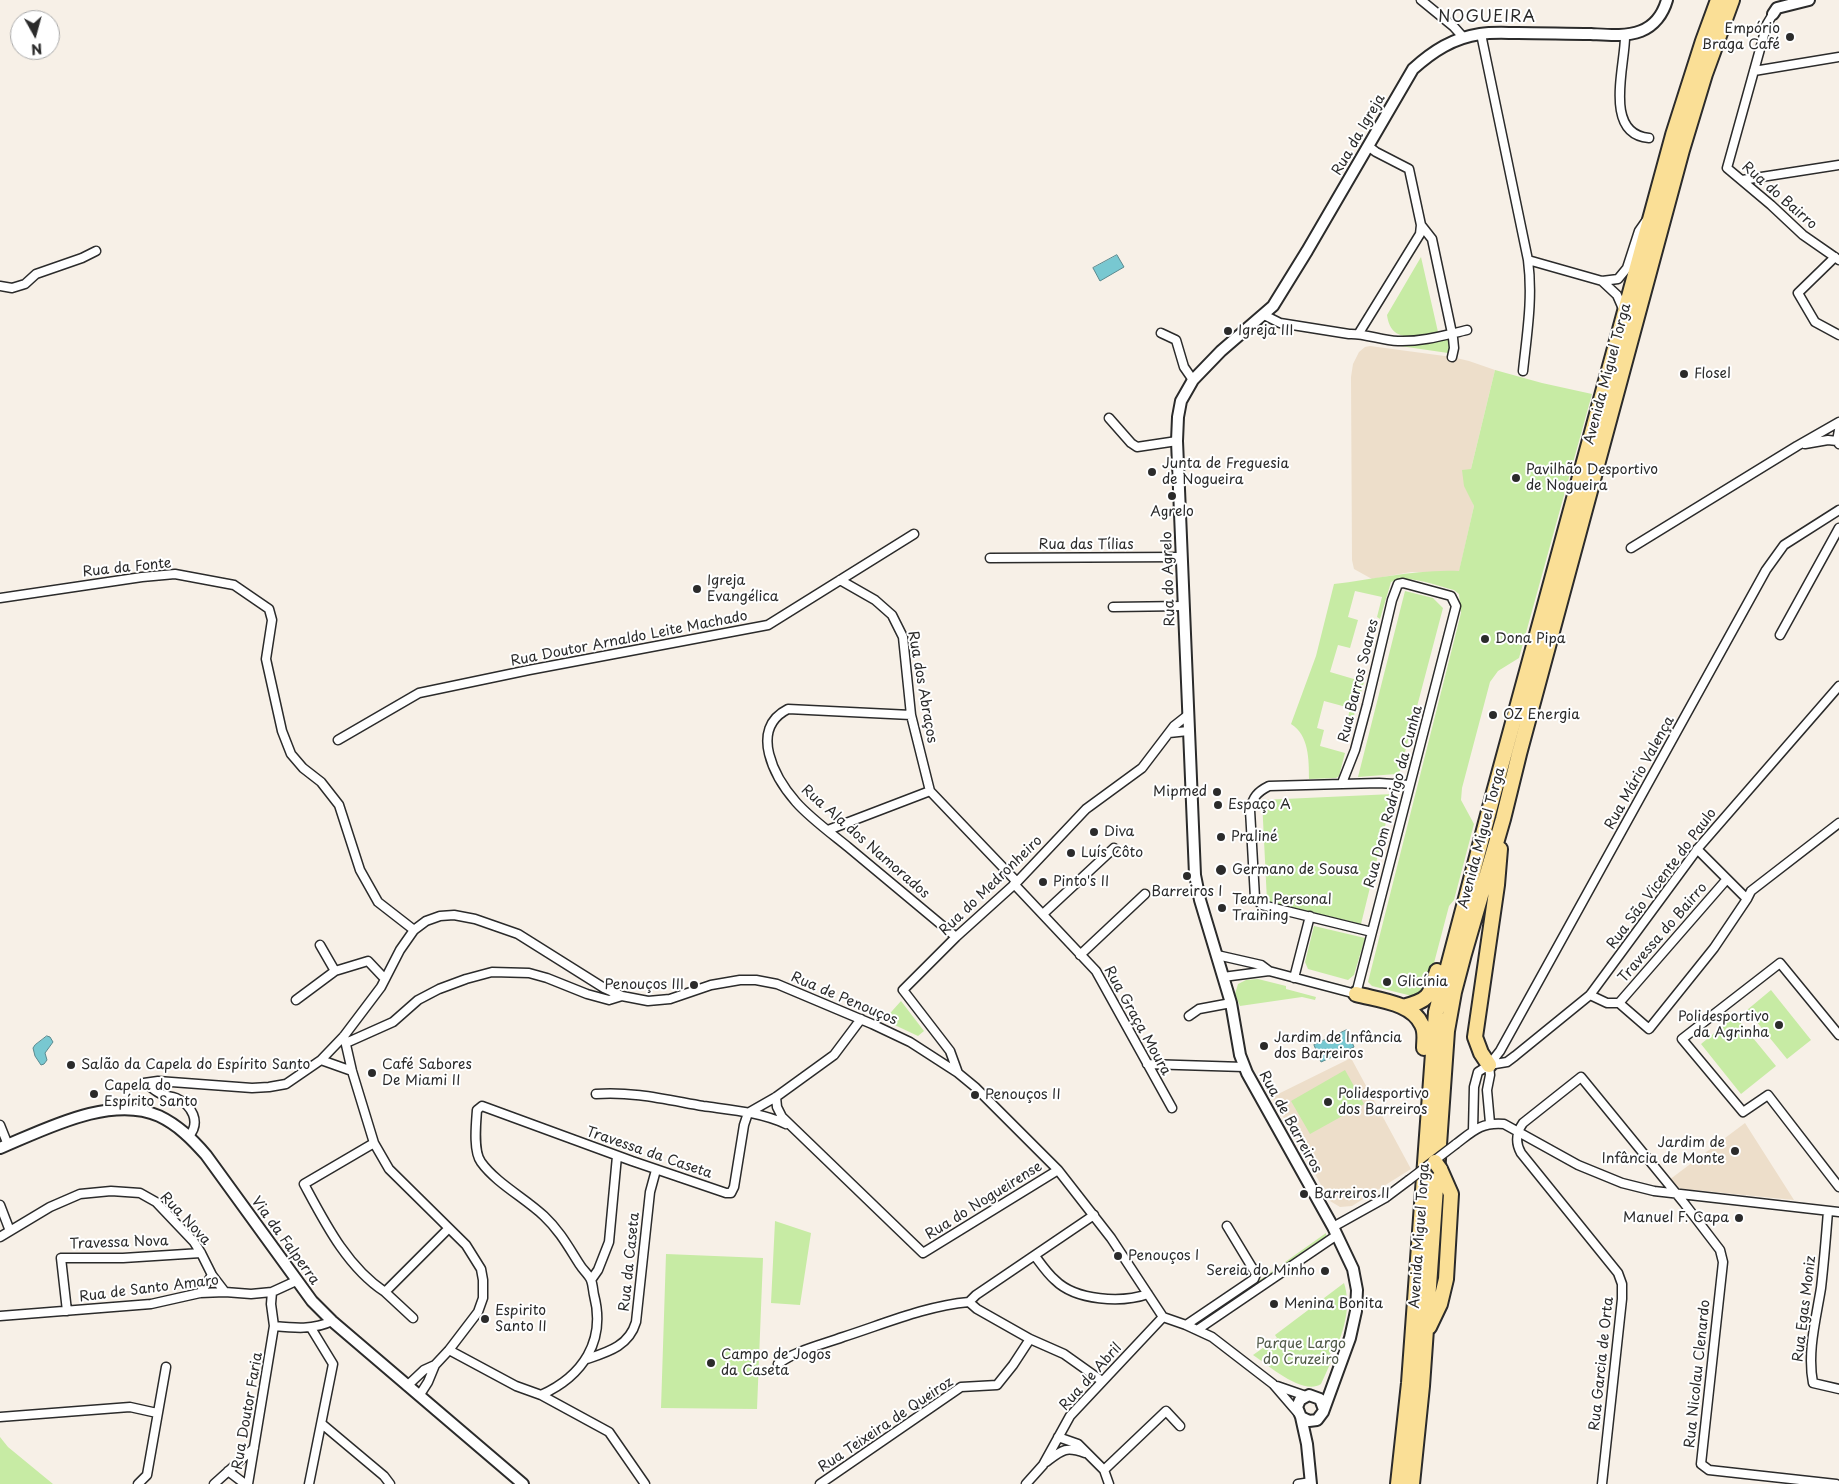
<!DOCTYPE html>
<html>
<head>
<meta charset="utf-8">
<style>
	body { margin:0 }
	#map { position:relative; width:1839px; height:1484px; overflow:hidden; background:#f7f0e7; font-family:"Playpen Sans",sans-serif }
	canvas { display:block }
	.north { position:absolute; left:10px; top:10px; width:50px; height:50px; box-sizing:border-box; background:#fff; border:1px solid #aaa; border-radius:50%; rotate:173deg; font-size:14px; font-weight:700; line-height:20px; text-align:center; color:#2b2b2b }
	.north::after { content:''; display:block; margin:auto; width:18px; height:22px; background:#2b2b2b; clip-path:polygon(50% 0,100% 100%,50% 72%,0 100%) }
</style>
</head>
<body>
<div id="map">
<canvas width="1839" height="1484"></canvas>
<div class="north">N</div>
</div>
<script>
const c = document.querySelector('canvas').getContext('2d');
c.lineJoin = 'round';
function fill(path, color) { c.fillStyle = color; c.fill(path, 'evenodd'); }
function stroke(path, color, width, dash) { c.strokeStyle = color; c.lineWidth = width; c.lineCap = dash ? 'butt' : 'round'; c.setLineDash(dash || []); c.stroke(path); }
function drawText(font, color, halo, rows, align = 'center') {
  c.font = font + ' "Playpen Sans",sans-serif'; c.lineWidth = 4; c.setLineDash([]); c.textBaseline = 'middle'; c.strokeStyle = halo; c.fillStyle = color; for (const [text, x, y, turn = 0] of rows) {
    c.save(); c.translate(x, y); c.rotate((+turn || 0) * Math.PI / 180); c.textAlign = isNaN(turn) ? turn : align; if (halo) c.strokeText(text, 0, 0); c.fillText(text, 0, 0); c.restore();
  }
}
const built = new Path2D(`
	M1370,346L1452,357L1469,361L1495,370L1471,469L1470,496L1474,506L1459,572H1411L1372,579L1354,569L1352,560L1351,377L1353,364L1359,352L1365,347Z
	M1351,1058L1411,1169L1352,1206L1340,1207L1330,1201L1272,1097Z
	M1745,1123L1794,1200L1684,1189L1678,1188L1669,1180Z`);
const green = new Path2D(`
	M1421,257L1438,332C1417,336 1391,345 1387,315Z
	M1447,339L1450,342L1448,353L1400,346L1421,344Z
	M1495,370L1542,383L1592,394L1519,658L1498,671L1490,682L1462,788L1461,800L1474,824L1454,900L1449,906L1429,982C1424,990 1421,994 1412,996L1372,986L1368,982L1461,613L1459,594L1454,590C1434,585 1410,574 1391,582L1380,619L1377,617L1382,597L1355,591L1348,617L1358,620L1350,648L1338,645L1330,672L1364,682L1353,719L1348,718L1350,708L1324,701L1317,728L1324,730L1320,746L1345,753L1339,776L1336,778L1309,779C1309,760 1309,735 1291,724L1316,656L1334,584C1376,579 1417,569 1459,571L1474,506L1464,486L1462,470L1471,469Z
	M1405,591L1433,598L1443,608L1400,771L1396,774L1358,777Z
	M1393,794L1361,924L1267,901L1262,800Z
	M1314,926L1365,938L1354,975L1348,980L1308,969L1305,962Z
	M1258,979L1286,986V989L1316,997L1315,1000L1302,997L1240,1006L1235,994L1238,984L1246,980Z
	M1771,990L1811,1040L1787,1059L1747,1010Z
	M901,1001L924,1031L918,1036L884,1020Z
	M1735,1016L1776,1066L1741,1094L1701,1044Z
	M1345,1070L1364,1104L1310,1134L1291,1101Z
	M775,1221L811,1233L800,1305L771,1303Z
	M1326,1233V1236L1209,1316Z
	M666,1254L763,1258L757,1409L661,1408Z
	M1344,1283C1351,1305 1345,1326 1337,1347L1332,1350L1329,1357L1331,1362L1321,1384C1303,1396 1268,1365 1253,1355L1277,1338L1275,1335Z
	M0,1437L8,1447L53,1484H0Z`);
const water = new Path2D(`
	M1117,255L1124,267L1100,281L1093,268Z
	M1347,1030L1354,1047L1321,1062L1314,1045Z
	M47,1036L50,1037L53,1042L45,1053L47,1060L44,1064L41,1065L35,1056L33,1048L35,1045Z`);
const street = new Path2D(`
	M1421,0L1454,27L1463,37
	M1773,14L1767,24L1727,168L1771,205L1803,235L1839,260
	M1481,34L1528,260L1602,281L1618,279L1627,268L1639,231L1646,221
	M1625,35C1626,63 1602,134 1649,138
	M1754,71L1839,57
	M1742,180L1839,165
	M1421,225L1432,239L1453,338L1454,348L1452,357
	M1835,257L1798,293L1815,322L1839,335
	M1602,281L1617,295L1624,311
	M0,286L12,288L25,284L36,274L82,258L96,251
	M1264,315L1280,323L1349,334C1365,333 1382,341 1398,341C1422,342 1445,335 1467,330
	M1161,333L1176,340L1184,367L1193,380
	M1359,333L1420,234L1421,225L1409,169L1376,152L1368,146
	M1523,371C1527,333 1533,298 1528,260
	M1109,418L1131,443L1137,447L1177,441
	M1839,430L1837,441L1839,444
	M1805,444L1828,440L1837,441
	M1631,548L1797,446L1839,422
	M990,558L1181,557
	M840,580L875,600L892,615L903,637L911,715L930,791L1017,882
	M0,598L142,577L175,574L234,585L269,609L272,620L266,659L282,731L291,754L303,768L321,782L339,805L360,870L378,902L414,930
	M1113,607L1184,606
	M1780,635L1839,528
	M911,715L788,709C748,729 775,778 796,802C809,817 832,834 848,847C884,877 920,907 956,937
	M1169,733L1188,731
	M338,740L419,693L529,670L768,625L914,534
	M828,830L930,791
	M1014,884L1096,971L1172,1108
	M1747,899L1751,891L1839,823
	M1043,914L1114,848
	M1372,932L1262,905L1255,898L1250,810C1253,797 1257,792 1269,786L1379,783L1409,785
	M320,945L335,971L368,961L385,979
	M1080,955L1145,894
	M1217,955L1261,965L1269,971
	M1223,977L1269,971L1356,994L1456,606L1451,596L1403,583L1398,584L1392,600L1367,705L1355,750L1342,783
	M1294,978L1310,916
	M1590,995L1607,1003H1619L1649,1029L1714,948L1747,899L1697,849
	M296,1000L335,971
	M1619,1003L1727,879
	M1189,1016L1199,1009L1231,1003
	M1839,1035L1780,963L1682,1039L1743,1112L1768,1095L1839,1187
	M344,1036L352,1071L374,1143L389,1169L466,1245L481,1269L483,1280V1298L478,1312L449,1350L435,1365L428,1382L419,1396
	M346,1043L393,1022L418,1000L439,989L466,979L492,972L529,973L547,978L587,994L609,1000L622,996
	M321,1060L352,1071
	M1147,1064L1244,1067
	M1489,1065L1507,1062L1515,1056L1590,995L1699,847L1839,686
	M1489,1065L1490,1075L1487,1090L1490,1123
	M958,1073L950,1051L903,990L956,937L1017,882L1086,809L1142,768L1174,726L1188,715
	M596,1094C631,1091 668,1100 703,1106C731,1110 760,1112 786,1124
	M776,1097L777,1107L782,1117L923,1253L1058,1170
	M748,1113L776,1097L834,1055L861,1019
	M0,1125L8,1145
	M1473,1131L1474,1087L1478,1072L1489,1065L1500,1051L1766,570L1784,545L1839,510
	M189,1136C201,1122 192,1105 176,1098C171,1096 165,1096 161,1094C155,1091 150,1086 144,1083L158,1081L252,1088L269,1087L286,1084L321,1060L344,1036L381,987L400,950L414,930L426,921L440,916L454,915L475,919L518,934L604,988L622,996L648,1001L670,999L711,985L740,980H756L777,984L872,1024L910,1042L958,1073L975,1087L1058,1170L1111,1238L1163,1317L1186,1325L1212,1337L1273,1384L1298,1413
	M374,1143L304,1184C325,1223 347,1267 385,1292L448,1229
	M1456,1144C1473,1131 1481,1122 1504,1124L1578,1165L1622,1183L1654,1191L1839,1212
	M0,1205L10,1231
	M1828,1211C1826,1237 1824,1262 1821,1288C1816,1319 1807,1352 1813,1383L1839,1389
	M1333,1227L1385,1198L1409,1180
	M0,1237L50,1207L80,1194L111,1191L140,1193L156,1202L194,1242L201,1253L212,1275L200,1293
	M1035,1256C1041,1264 1047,1273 1055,1280C1076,1301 1122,1303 1148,1294
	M212,1275L225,1292
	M591,1280L598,1270L609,1242L617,1156
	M385,1292L413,1318
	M969,1302L977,1309L1030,1339L1064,1354L1102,1381
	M67,1311L61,1258H123L201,1253
	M0,1316L151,1304L200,1293L225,1292L251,1294L272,1292
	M1186,1325L1254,1279L1256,1274L1227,1226
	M274,1326L271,1304L272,1292L296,1281
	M1197,1330L1337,1235
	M449,1350L516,1386L541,1395C583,1376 606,1341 594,1295C593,1291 593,1285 591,1280C589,1275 583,1270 580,1265C569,1248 560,1231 544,1216C525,1198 496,1183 481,1162C473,1151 476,1124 477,1110L482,1106L632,1161L726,1193H731L734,1187L744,1125L748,1113
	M587,1359C608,1352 629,1346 636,1322L650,1192L656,1170
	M778,1364C797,1350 821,1345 843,1337C884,1324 925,1306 969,1302L976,1295L1094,1215
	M407,1386L424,1370L435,1365
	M1277,1386L1306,1396
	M541,1395L609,1432L645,1484
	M0,1417L130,1407L157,1413
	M322,1424L384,1476L390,1484
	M1058,1437L1078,1444L1104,1470L1109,1484
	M1046,1462C1062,1450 1065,1446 1085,1453
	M1104,1470L1166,1411L1180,1426
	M228,1471L245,1484
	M138,1484L147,1475L166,1367
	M214,1484L254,1448
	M248,1484L274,1326C294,1328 314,1330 332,1321
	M309,1484L333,1364L311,1328
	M820,1484L961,1387L997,1385L1013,1365L1030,1339
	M1026,1484L1043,1465L1070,1416L1163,1317
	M1298,1484L1311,1482
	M1602,1484L1622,1299V1284L1618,1273L1521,1153C1515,1142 1516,1133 1523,1123L1581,1077L1684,1203L1720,1250L1723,1262L1701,1464L1709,1470L1836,1484`);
const secondary = new Path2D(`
	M1773,14L1777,8L1809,0
	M0,1148C44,1130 111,1094 159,1116C178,1125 192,1139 206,1155L312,1301L332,1321L523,1484
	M1323,1407L1320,1399L1309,1395L1300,1400L1297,1407L1301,1417L1309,1421L1317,1420L1323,1412L1350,1338L1356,1311L1357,1290L1353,1269L1333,1227L1247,1073L1240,1055L1231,1003L1200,900L1195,875L1177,441L1178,417L1181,401L1193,380L1221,351L1273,306L1307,251L1413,69C1433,51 1453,38 1480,34C1492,32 1506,33 1518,33C1543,33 1567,34 1591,34C1608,35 1625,37 1641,31C1654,26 1663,14 1667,0
	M1301,1417L1307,1444L1311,1484`);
const highway = new Path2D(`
	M1356,994C1377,1000 1412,1002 1422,1025C1426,1032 1424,1040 1424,1048
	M1403,1007C1429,1000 1430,997 1437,971
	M1489,1065L1481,1053L1475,1037L1497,885L1500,849
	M1429,1327L1440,1304L1446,1279L1451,1194L1440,1169
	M1398,1484L1409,1383L1436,1012L1493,796L1673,135L1703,41L1718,0
	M1412,1484L1422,1386L1447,1031L1454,992L1464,954L1503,819L1519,754L1682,150L1705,74L1732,0`);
const streetBridge = new Path2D(`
	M1409,1180L1456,1144`);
const highwayBridge = new Path2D(`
	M1435,1162L1440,1169`);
const markers = [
	[1790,37,5,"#2b2b2b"],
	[1228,331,5,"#2b2b2b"],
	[1684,374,5,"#2b2b2b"],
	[1152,472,5,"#2b2b2b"],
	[1516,478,5,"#2b2b2b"],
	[1172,496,5,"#2b2b2b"],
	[697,589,5,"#2b2b2b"],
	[1485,639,5,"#2b2b2b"],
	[1493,715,5,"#2b2b2b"],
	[1217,792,5,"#2b2b2b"],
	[1218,805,5,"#2b2b2b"],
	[1094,832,5,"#2b2b2b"],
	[1221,837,5,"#2b2b2b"],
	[1071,853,5,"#2b2b2b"],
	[1221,870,6,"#2b2b2b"],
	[1187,876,5,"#2b2b2b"],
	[1043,882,5,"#2b2b2b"],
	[1222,908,5,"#2b2b2b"],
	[1387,982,5,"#2b2b2b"],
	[694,985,5,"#2b2b2b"],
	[1779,1025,5,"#2b2b2b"],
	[1264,1046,5,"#2b2b2b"],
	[71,1065,5,"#2b2b2b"],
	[372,1073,5,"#2b2b2b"],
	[94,1094,5,"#2b2b2b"],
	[975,1095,5,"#2b2b2b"],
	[1328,1102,5,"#2b2b2b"],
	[1735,1151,5,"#2b2b2b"],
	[1304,1194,5,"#2b2b2b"],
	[1739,1218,5,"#2b2b2b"],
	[1118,1256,5,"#2b2b2b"],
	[1325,1271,5,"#2b2b2b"],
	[1274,1304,5,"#2b2b2b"],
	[485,1319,5,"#2b2b2b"],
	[711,1363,5,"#2b2b2b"]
];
const poiNames = [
	["Empório",1780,29,"right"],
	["Braga Café",1780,45,"right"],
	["Igreja III",1238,331],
	["Flosel",1694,374],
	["Junta de Freguesia",1162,464],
	["de Nogueira",1162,480],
	["Pavilhão Desportivo",1526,470],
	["de Nogueira",1526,486],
	["Agrelo",1172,512,"center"],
	["Igreja",707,581],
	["Evangélica",707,597],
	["Dona Pipa",1495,639],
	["OZ Energia",1503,715],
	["Mipmed",1207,792,"right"],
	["Espaço A",1228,805],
	["Diva",1104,832],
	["Praliné",1231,837],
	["Luís Côto",1081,853],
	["Germano de Sousa",1232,870],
	["Pinto's II",1053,882],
	["Barreiros I",1187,892,"center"],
	["Team Personal",1232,900],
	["Training",1232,916],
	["Glicínia",1397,982],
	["Penouços III",684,985,"right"],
	["Polidesportivo",1769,1017,"right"],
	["da Agrinha",1769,1033,"right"],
	["Jardim de Infância",1274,1038],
	["dos Barreiros",1274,1054],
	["Salão da Capela do Espírito Santo",81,1065],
	["Café Sabores",382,1065],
	["De Miami II",382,1081],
	["Capela do",104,1086],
	["Espírito Santo",104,1102],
	["Polidesportivo",1338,1094],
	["dos Barreiros",1338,1110],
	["Penouços II",985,1095],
	["Jardim de",1725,1143,"right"],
	["Infância de Monte",1725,1159,"right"],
	["Barreiros II",1314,1194],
	["Manuel F. Capa",1729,1218,"right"],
	["Penouços I",1128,1256],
	["Sereia do Minho",1315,1271,"right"],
	["Menina Bonita",1284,1304],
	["Espirito",495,1311],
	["Santo II",495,1327],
	["Campo de Jogos",721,1355],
	["da Caseta",721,1371]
];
const streetNames = [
	["Rua da Igreja",1359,135,-60],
	["Rua do Bairro",1779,196,41],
	["Avenida Miguel Torga",1608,374,-75],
	["Rua das Tílias",1086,545],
	["Rua da Fonte",127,568,-6],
	["Rua do Agrelo",1169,579,-92],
	["Rua Doutor Arnaldo Leite Machado",629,639,-11],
	["Rua Barros Soares",1359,681,-76],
	["Rua dos Abraços",922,687,80],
	["Rua Mário Valença",1640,773,-61],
	["Rua Dom Rodrigo da Cunha",1394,797,-75],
	["Avenida Miguel Torga",1482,838,-75],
	["Rua Ala dos Namorados",865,842,41],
	["Rua São Vicente do Paulo",1662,879,-53],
	["Rua do Medronheiro",991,886,-44],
	["Travessa do Bairro",1663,933,-49],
	["Rua de Penouços",844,999,23],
	["Rua Graça Moura",1137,1021,61],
	["Rua de Barreiros",1290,1122,61],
	["Travessa da Caseta",649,1153,19],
	["Rua do Nogueirense",984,1201,-32],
	["Rua Nova",185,1219,47],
	["Avenida Miguel Torga",1420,1236,-86],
	["Via da Falperra",285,1241,54],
	["Travessa Nova",119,1243,-2],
	["Rua da Caseta",630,1262,-84],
	["Rua de Santo Amaro",149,1289,-7],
	["Rua Egas Moniz",1805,1309,-83],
	["Rua Garcia de Orta",1602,1364,-84],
	["Rua Nicolau Clenardo",1698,1374,-84],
	["Rua de Abril",1091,1377,-48],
	["Rua Doutor Faria",248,1411,-80],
	["Rua Teixeira de Queiroz",886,1425,-34]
];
const parkNames = [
	["Parque Largo",1301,1344],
	["do Cruzeiro",1301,1360]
];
const quarterNames = [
	["NOGUEIRA",1487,18]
];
fill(built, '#eddeca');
fill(green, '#c7eba4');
fill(water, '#78c8d1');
stroke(water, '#59898f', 1);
stroke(street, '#2b2b2b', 11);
stroke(secondary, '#2b2b2b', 14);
stroke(highway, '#2b2b2b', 18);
stroke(street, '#fff', 8);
stroke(secondary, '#fff', 10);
stroke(highway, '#fadf96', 14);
stroke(streetBridge, '#2b2b2b', 11, []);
stroke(highwayBridge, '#2b2b2b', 18, []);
stroke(streetBridge, '#fff', 8);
stroke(highwayBridge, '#fadf96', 14);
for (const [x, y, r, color] of markers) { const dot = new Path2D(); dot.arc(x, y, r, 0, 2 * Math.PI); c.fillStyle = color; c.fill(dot); stroke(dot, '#fff', 2); }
drawText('14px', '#2b2b2b', '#fff', poiNames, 'left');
drawText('14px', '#2b2b2b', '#fff', streetNames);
drawText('14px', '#525b49', '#fff', parkNames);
c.letterSpacing = '1px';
drawText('16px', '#2b2b2b', '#fff', quarterNames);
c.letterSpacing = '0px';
</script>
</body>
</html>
